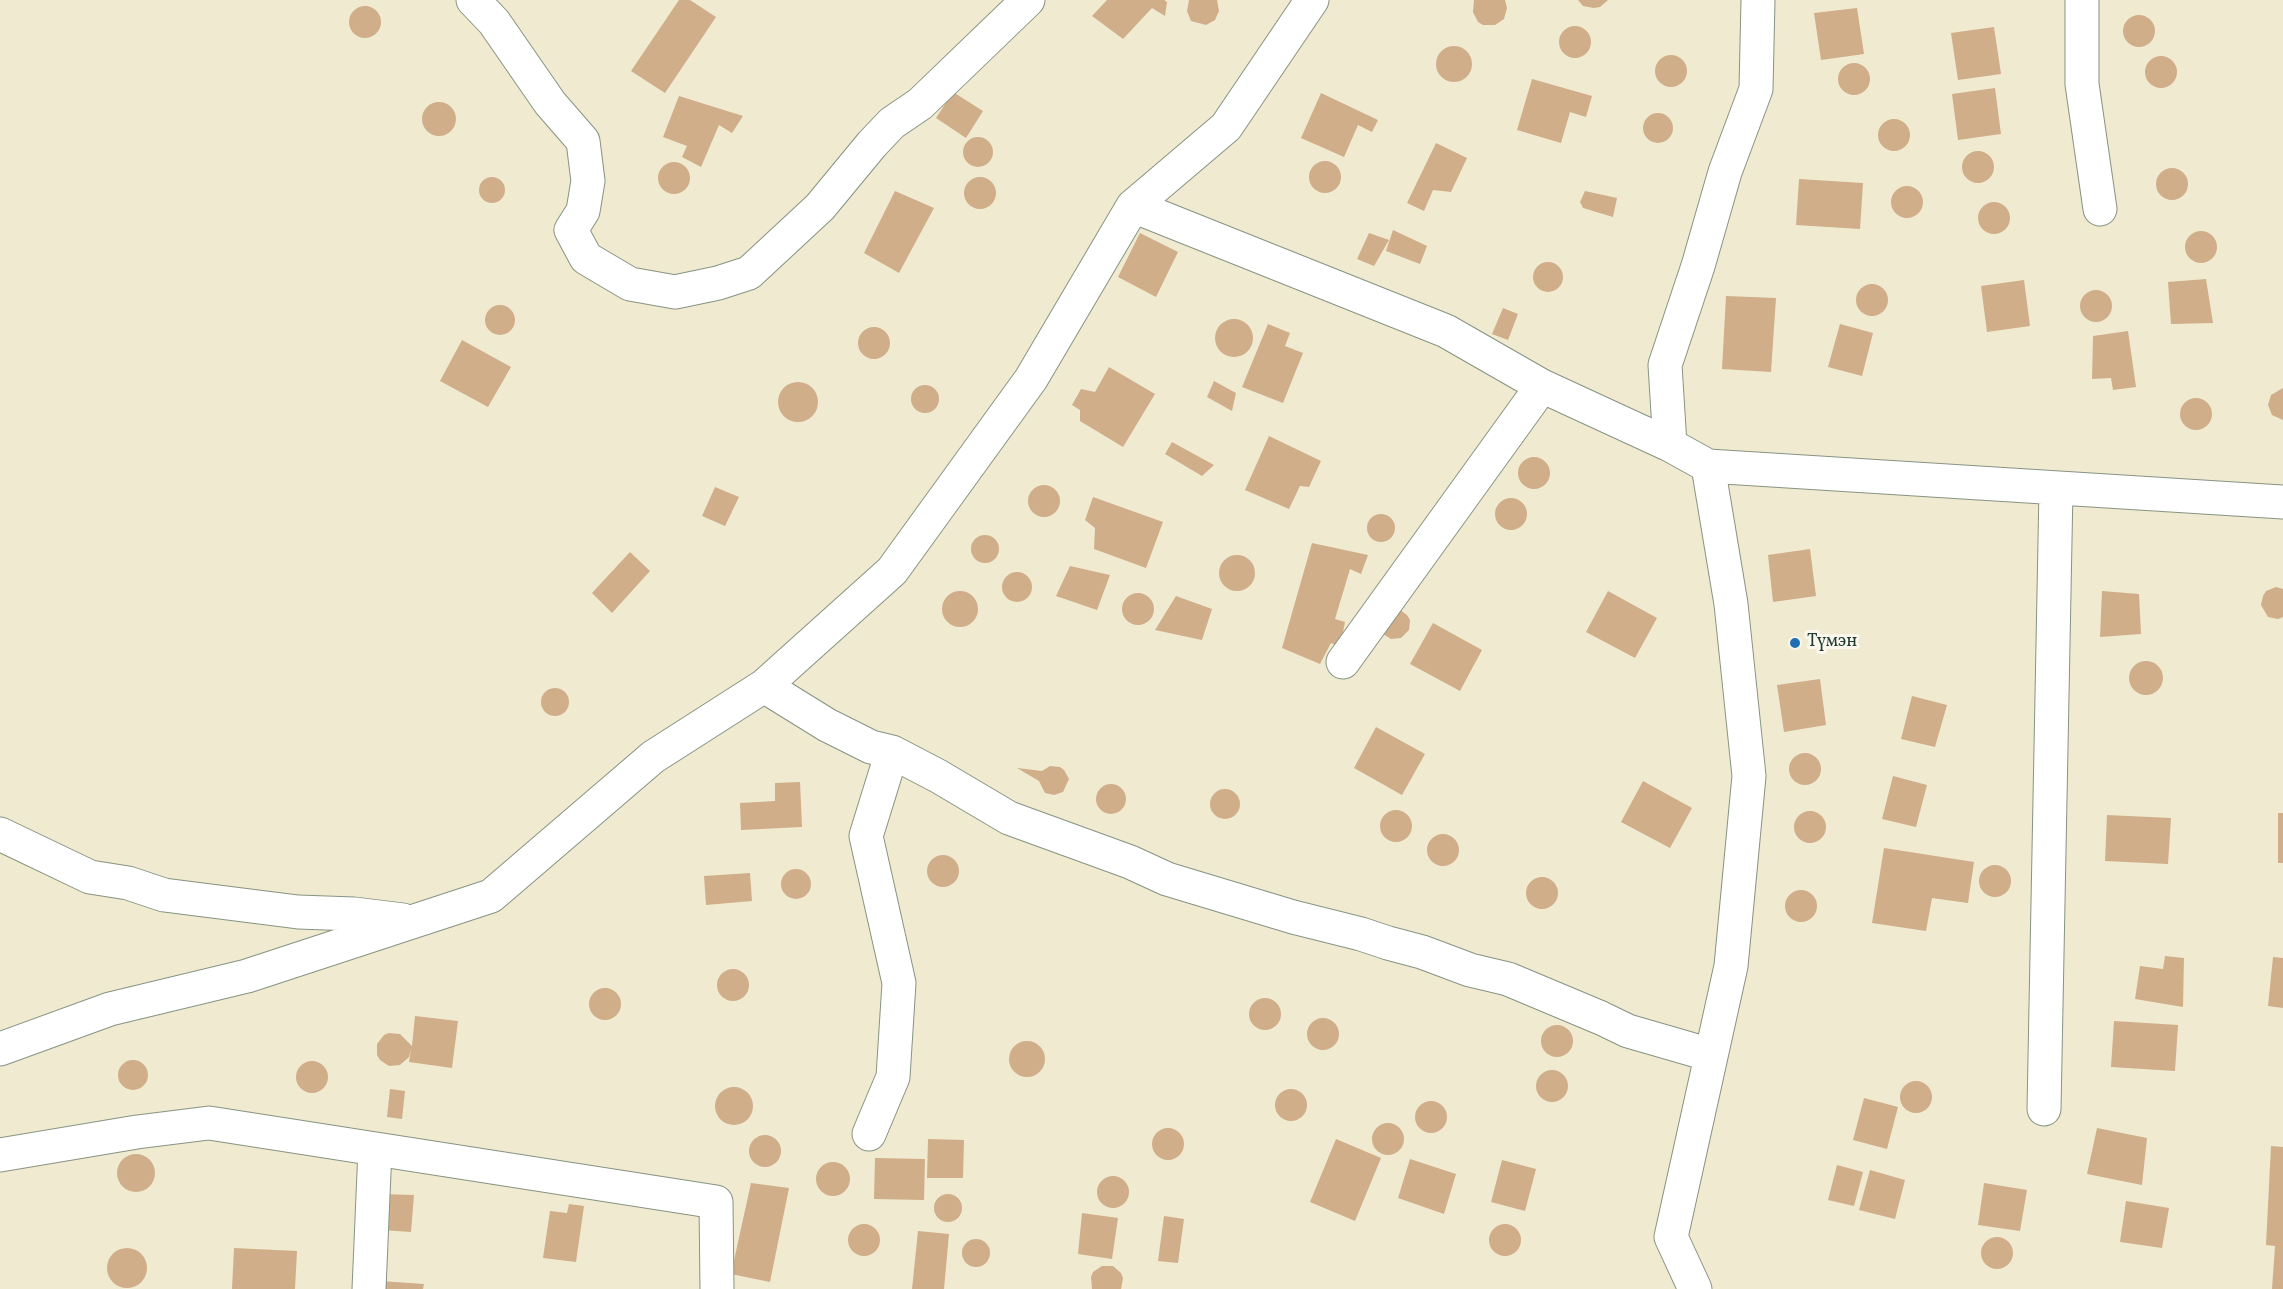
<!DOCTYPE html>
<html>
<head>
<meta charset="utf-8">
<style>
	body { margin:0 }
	canvas { display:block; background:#efead0 }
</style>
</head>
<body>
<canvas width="2283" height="1289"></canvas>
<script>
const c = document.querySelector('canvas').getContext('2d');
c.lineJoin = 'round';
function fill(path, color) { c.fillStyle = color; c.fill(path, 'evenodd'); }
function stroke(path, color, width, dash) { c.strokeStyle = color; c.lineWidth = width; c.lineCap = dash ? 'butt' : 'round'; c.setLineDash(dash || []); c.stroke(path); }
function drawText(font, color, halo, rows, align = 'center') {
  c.font = font + ' Vollkorn,serif'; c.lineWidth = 6; c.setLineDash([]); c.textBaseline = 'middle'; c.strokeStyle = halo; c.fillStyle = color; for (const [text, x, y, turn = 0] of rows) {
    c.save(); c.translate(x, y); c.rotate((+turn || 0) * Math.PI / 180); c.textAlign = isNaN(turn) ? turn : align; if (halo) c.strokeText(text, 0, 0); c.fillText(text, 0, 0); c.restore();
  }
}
const building = new Path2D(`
	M679,0H690L716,17L665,93L631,71Z
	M1107,0H1164L1167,2L1165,16L1152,8L1123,39L1092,16Z
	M1189,0H1217L1219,11L1215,20L1206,25L1191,21L1187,11Z
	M1474,0H1505L1507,8L1504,19L1495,25H1483L1478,22L1473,12Z
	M1578,0H1608L1600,7L1594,8L1583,6Z
	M349 22a16 16 0 1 1 32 0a16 16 0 1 1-32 0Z
	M1857,8L1864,54L1821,60L1814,13Z
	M2123 31a16 16 0 1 1 32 0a16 16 0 1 1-32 0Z
	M1559 42a16 16 0 1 1 32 0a16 16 0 1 1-32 0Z
	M1994,27L2001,74L1958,80L1951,33Z
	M1436 64a18 18 0 1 1 36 0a18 18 0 1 1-36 0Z
	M1655 71a16 16 0 1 1 32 0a16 16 0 1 1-32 0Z
	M2145 72a16 16 0 1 1 32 0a16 16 0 1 1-32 0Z
	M1838 79a16 16 0 1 1 32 0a16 16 0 1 1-32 0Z
	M1532,79L1592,96L1586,117L1570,112L1561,143L1517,130Z
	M1995,88L2001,134L1958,140L1952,94Z
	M953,92L983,111L966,138L936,118Z
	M1321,93L1378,120L1372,132L1358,125L1344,157L1301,138Z
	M679,96L743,116L732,133L719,125L701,167L682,157L687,146L663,137Z
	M422 119a17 17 0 1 1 34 0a17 17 0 1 1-34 0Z
	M1643 128a15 15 0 1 1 30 0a15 15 0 1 1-30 0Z
	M1878 135a16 16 0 1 1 32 0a16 16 0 1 1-32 0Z
	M963 152a15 15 0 1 1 30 0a15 15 0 1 1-30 0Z
	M1436,143L1467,158L1451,192L1433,190L1424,211L1407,203Z
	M1962 167a16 16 0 1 1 32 0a16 16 0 1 1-32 0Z
	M1309 177a16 16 0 1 1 32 0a16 16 0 1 1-32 0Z
	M658 178a16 16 0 1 1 32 0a16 16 0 1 1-32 0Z
	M2156 184a16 16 0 1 1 32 0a16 16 0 1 1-32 0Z
	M479 190a13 13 0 1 1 26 0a13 13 0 1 1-26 0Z
	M964 193a16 16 0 1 1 32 0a16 16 0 1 1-32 0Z
	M1799,179L1863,183L1860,229L1796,225Z
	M1891 202a16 16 0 1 1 32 0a16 16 0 1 1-32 0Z
	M895,191L934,208L899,273L864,253Z
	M1585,191L1617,198L1613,217L1583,208L1580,202Z
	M1978 218a16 16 0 1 1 32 0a16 16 0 1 1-32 0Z
	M1393,230L1427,246L1420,264L1386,251Z
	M2185 247a16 16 0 1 1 32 0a16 16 0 1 1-32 0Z
	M1140,233L1178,252L1156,297L1118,277Z
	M1369,233L1389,240L1374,266L1357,259Z
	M1533 277a15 15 0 1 1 30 0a15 15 0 1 1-30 0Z
	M2206,279L2213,323L2171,324L2168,282Z
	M2024,280L2030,326L1987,332L1981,286Z
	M1856 300a16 16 0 1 1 32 0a16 16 0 1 1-32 0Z
	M2080 306a16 16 0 1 1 32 0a16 16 0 1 1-32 0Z
	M1726,296L1776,298L1771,372L1722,369Z
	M485 320a15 15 0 1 1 30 0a15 15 0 1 1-30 0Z
	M1503,308L1518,314L1508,340L1492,334Z
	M1215 338a19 19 0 1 1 38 0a19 19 0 1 1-38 0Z
	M1268,324L1290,333L1285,346L1303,353L1283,403L1242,387Z
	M1840,324L1873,333L1862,376L1828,367Z
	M858 343a16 16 0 1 1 32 0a16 16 0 1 1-32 0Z
	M2128,331L2136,387L2113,390L2111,378L2092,379L2093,336Z
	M462,340L511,367L488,407L440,381Z
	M1109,367L1155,394L1123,447L1080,421V410L1072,405L1081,389L1095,392Z
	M1214,381L1236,393L1232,411L1207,397Z
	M778 402a20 20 0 1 1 40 0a20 20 0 1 1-40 0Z
	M911 399a14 14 0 1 1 28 0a14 14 0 1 1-28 0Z
	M2283,388V420L2272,415L2268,405L2271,395Z
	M2180 414a16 16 0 1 1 32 0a16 16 0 1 1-32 0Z
	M1269,436L1321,461L1309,487L1300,486L1289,509L1245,490Z
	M1172,442L1214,465L1202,476L1165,454Z
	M1518 473a16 16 0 1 1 32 0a16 16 0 1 1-32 0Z
	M1028 501a16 16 0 1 1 32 0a16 16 0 1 1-32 0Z
	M715,487L739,497L725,526L702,516Z
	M1093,497L1163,522L1146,568L1094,549L1095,528L1085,520Z
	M1495 514a16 16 0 1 1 32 0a16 16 0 1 1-32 0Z
	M1367 528a14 14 0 1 1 28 0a14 14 0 1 1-28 0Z
	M971 549a14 14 0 1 1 28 0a14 14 0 1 1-28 0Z
	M1312,543L1368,555L1361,574L1350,569L1335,619L1345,622L1340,647L1331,643L1320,664L1282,648Z
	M1810,549L1816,596L1773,602L1768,555Z
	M630,552L650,571L612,613L592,593Z
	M1219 573a18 18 0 1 1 36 0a18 18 0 1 1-36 0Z
	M1070,566L1110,575L1097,610L1056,596Z
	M1002 587a15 15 0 1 1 30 0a15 15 0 1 1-30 0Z
	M2276,587L2283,589V617L2278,619L2268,617L2261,605L2263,596L2266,591Z
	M942 609a18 18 0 1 1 36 0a18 18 0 1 1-36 0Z
	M1608,591L1657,618L1635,658L1586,632Z
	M2102,591L2139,594L2141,634L2100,637Z
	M1122 609a16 16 0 1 1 32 0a16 16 0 1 1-32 0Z
	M1176,596L1212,609L1202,640L1155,630Z
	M1399,609L1407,615L1410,620L1409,630L1401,638L1391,639L1383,634Z
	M1433,623L1482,650L1460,691L1410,664Z
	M2129 678a17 17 0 1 1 34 0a17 17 0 1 1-34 0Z
	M1820,679L1826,725L1784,732L1777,685Z
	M541 702a14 14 0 1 1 28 0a14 14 0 1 1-28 0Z
	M1912,696L1947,705L1935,747L1901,739Z
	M1376,727L1425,754L1402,795L1354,768Z
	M1789 769a16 16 0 1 1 32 0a16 16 0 1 1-32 0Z
	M1050,766L1060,767L1064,770L1069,779L1063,792L1054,795L1045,793L1039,781L1017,768L1042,771Z
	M1893,776L1927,785L1916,827L1882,819Z
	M1643,781L1692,808L1670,848L1621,822Z
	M800,782L802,827L741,830L740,803L775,801V783Z
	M1096 799a15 15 0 1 1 30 0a15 15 0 1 1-30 0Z
	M1210 804a15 15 0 1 1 30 0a15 15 0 1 1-30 0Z
	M1380 826a16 16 0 1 1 32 0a16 16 0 1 1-32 0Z
	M1794 827a16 16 0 1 1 32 0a16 16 0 1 1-32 0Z
	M2278,813H2283V863H2278Z
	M2107,815L2171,818L2168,864L2105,861Z
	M1427 850a16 16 0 1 1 32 0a16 16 0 1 1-32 0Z
	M1884,848L1974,862L1968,903L1932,898L1926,931L1872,923Z
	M927 871a16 16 0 1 1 32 0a16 16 0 1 1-32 0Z
	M1979 881a16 16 0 1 1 32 0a16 16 0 1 1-32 0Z
	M781 884a15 15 0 1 1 30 0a15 15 0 1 1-30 0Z
	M750,873L752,901L706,905L704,876Z
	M1526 893a16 16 0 1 1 32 0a16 16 0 1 1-32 0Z
	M1785 906a16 16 0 1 1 32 0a16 16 0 1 1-32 0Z
	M2165,956L2184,958L2183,1007L2135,999L2140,966L2163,969Z
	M2273,957L2283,958V1008L2268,1006Z
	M717 985a16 16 0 1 1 32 0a16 16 0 1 1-32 0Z
	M589 1004a16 16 0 1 1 32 0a16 16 0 1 1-32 0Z
	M1249 1014a16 16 0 1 1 32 0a16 16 0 1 1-32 0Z
	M415,1016L458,1021L452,1068L409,1062L411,1049L409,1057L400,1065L389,1066L380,1060L377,1055V1044L384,1035L389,1033L400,1034L412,1046Z
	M1307 1034a16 16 0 1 1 32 0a16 16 0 1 1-32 0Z
	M2114,1021L2178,1025L2175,1071L2111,1067Z
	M1541 1041a16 16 0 1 1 32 0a16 16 0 1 1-32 0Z
	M1009 1059a18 18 0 1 1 36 0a18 18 0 1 1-36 0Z
	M118 1075a15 15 0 1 1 30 0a15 15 0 1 1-30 0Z
	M296 1077a16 16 0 1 1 32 0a16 16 0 1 1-32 0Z
	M1536 1086a16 16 0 1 1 32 0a16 16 0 1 1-32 0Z
	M1900 1097a16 16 0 1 1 32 0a16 16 0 1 1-32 0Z
	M715 1106a19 19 0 1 1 38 0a19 19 0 1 1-38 0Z
	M1275 1105a16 16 0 1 1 32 0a16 16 0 1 1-32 0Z
	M390,1089L405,1091L402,1119L387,1117Z
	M1864,1098L1898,1107L1887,1149L1853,1140Z
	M1415 1117a16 16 0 1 1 32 0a16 16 0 1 1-32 0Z
	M1372 1139a16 16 0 1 1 32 0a16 16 0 1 1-32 0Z
	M1152 1144a16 16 0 1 1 32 0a16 16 0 1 1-32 0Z
	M2097,1128L2147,1138L2142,1185L2087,1174Z
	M749 1151a16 16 0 1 1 32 0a16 16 0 1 1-32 0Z
	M928,1139L964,1140L963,1178H927Z
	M1336,1139L1381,1158L1355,1221L1310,1202Z
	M2271,1146L2283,1147V1289H2272L2275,1246L2266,1245Z
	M117 1173a19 19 0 1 1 38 0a19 19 0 1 1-38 0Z
	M875,1158L925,1159L924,1200L874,1199Z
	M1410,1159L1456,1174L1444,1214L1398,1198Z
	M1502,1160L1536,1169L1525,1211L1491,1202Z
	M816 1179a17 17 0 1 1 34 0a17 17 0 1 1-34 0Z
	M1837,1165L1863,1172L1854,1206L1828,1200Z
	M1870,1170L1905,1180L1895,1219L1859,1210Z
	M1097 1192a16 16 0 1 1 32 0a16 16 0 1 1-32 0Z
	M751,1183L789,1188L770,1282L731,1274Z
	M1984,1183L2027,1190L2020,1231L1978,1225Z
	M380,1194L414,1195L411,1232L381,1230Z
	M934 1208a14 14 0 1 1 28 0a14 14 0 1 1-28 0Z
	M2126,1201L2169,1208L2162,1248L2120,1242Z
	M569,1204L584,1206L576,1262L543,1258L550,1211L567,1213Z
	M1082,1213L1118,1218L1112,1259L1078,1254Z
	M1164,1216L1184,1219L1178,1263L1158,1261Z
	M1489 1240a16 16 0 1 1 32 0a16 16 0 1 1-32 0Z
	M848 1240a16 16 0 1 1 32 0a16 16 0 1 1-32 0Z
	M918,1231L949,1234L944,1289H912Z
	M1981 1253a16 16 0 1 1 32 0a16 16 0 1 1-32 0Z
	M962 1253a14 14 0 1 1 28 0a14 14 0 1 1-28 0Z
	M234,1248L297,1251L295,1289H232Z
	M107 1268a20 20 0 1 1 40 0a20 20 0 1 1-40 0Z
	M1102,1266H1113L1121,1273L1123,1278L1121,1289H1092L1091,1277L1093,1272Z
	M380,1281L424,1284L423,1289H380Z`);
const minor = new Path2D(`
	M473,0L494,22L550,103L583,141L588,181L583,211L571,230L586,258L630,284L675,292L718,283L749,273L820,207L872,144L892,123L920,104L1028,0
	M2082,0V84L2100,209
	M1133,206L1446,331L1542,386L1670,445
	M1708,466L2283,502
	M1343,662L1542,386
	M764,686L827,725L871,747L892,752L938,776L1009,818L1130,862L1167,879L1293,917L1361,934L1388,943L1422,952L1470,970L1508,979L1601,1018L1628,1031L1711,1055
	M0,834L90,877L128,883L164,895L298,912L354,914L403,920
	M0,1049L110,1009L247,976L491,896L653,757L764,686L892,571L1031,379L1133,206L1226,127L1312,0
	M2044,1109L2056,489
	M869,1134L893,1077L899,983L866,836L892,752
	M0,1155L137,1132L209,1123L716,1202L717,1289
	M369,1289L375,1149
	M1695,1289L1671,1237L1731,966L1749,776L1731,604L1708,466L1670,445L1665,365L1698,266L1725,172L1756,89L1758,0`);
const markers = [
	[1795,643,6,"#1f6fb2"]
];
const poiNames = [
	["Түмэн",1807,643]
];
fill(building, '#d1ae8a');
stroke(minor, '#879482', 35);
stroke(minor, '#fff', 33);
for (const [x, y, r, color] of markers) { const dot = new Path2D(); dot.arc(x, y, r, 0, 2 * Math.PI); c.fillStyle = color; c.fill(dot); stroke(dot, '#fbf7ec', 2); }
drawText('18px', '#1f3d34', '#fbf7ec', poiNames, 'left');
</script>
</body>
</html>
